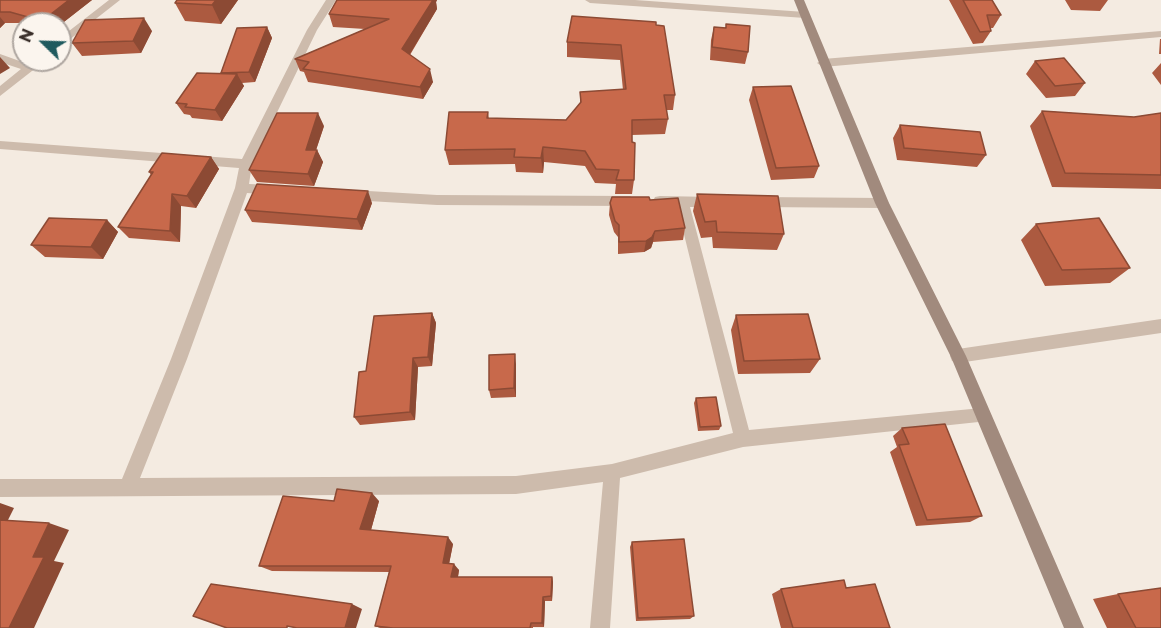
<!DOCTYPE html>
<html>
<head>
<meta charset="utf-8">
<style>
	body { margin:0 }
	#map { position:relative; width:1161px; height:628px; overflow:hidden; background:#f4ebe1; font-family:Montserrat,sans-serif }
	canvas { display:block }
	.north { position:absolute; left:12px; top:12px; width:60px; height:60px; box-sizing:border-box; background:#fbf5ee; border:2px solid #aea6a0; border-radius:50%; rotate:293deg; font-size:16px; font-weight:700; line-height:24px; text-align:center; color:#3b302b }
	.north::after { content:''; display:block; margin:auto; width:21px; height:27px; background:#1f5a5e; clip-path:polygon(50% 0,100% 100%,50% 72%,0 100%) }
</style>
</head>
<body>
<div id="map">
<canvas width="1161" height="628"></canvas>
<div class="north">N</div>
</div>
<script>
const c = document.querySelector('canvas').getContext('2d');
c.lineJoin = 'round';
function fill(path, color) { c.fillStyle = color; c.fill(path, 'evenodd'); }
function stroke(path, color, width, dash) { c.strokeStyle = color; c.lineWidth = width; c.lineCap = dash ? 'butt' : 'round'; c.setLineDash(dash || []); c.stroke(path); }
const street = new Path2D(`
	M109,0H120L60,47V38Z
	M326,0H336L317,30L252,164L249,184L273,185L280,190L273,195L247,193L187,359L140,478L516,476L612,464L733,433L677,206L655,205L653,201L655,197L660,196L714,197L721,202L714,207H690L749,430L982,408L988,411L990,416L988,421L743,447L620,478L610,628H590L603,482L516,494L0,497V479H122L171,359L235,188L239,168L0,149V141L242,159L307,30Z
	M585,0H635L805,12L810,15L805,18L590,3Z
	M1161,31V37L823,67L817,63L823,59Z
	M0,54L28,64L33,60H46L0,96V86L21,69L0,62Z
	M351,190L437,195L630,196L637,201L630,206L437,205L351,200L344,195Z
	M759,197L882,198L889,203L882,208L759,207L752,202Z
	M1161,319V333L958,363L952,361L950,356L952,351L958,349Z`);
const secondary = new Path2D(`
	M794,0H804L889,203L966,356L1084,628H1064L951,357L875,203Z`);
const wall = new Path2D(`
	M0,0H92L60,25V24H24V25L19,23H5L0,28Z
	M238,0L221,24L185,21L175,3Z
	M337,0H437L436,2L437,9L410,55L433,82L423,99L308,82L304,72L300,71L295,59L365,29L333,27L329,14Z
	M949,0H992L1001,15L993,28H990L991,31L983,43L973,44Z
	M1065,0H1108L1100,11L1071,10Z
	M656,25L675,95L673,110H666L668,119L665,134L632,135L634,180L632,194H615L616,184L595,183L585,166L544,162L543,173L516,172L515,164L449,165L445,150L488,112L489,119L566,120L580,103V92L623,90L620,60L567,57V42Z
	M267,27L272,38L255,82L242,83L244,86L222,121L192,118L190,115L184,114L176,103L222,74L221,73Z
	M714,27L748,52L745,64L710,60L711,40Z
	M152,31L141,53L82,56L72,43Z
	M1160,39H1161V54H1159Z
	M1035,61L1085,83L1075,96L1046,98L1026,74Z
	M1161,63V85L1152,73Z
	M753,87L819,166L814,178L771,180L749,100Z
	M1042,111L1134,117L1161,113V189L1052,187L1030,126Z
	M900,125L986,155L977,167L897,160L893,138Z
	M324,126L316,150H317L323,162L314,186L257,182L249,170Z
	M211,157L219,169L196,208L181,206L180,242L129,238L118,227L151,175L149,172Z
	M697,194L784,234L777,250L713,248L712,237L701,238L693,211Z
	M650,200L685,228L683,240L653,242L651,248L644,252L618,254V237L614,232L609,215L610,203Z
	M372,203L362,230L252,222L245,210Z
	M107,220L118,232L103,259L45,257L31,245Z
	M1036,224L1130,268L1110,283L1045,286L1021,240Z
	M432,313L436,323L432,366L418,367L415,420L360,425L354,417L366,371Z
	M736,315L820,359L810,373L738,374L731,330Z
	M516,364V397L491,398L489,390Z
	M696,398L721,426L719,430L698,431L694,403Z
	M902,428L982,516L970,522L916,526L890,452L897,447L893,436Z
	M334,501H379L371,530L453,544L449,564L459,570L458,577H552L553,582L552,601H545L544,627H533V628H380L375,626L389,572L272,571L259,566Z
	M632,542L694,616L690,619L636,621L630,547Z
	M846,588L890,628H781L772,594L781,589Z
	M1118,594L1161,628H1107L1093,599Z`);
const shadedWall = new Path2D(`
	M69,0H92L60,25V24H44L42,21Z
	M216,0H238L221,24L212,5Z
	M430,0H437L436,2L437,9L405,62L402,49Z
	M0,17L5,23L0,28Z
	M144,18L152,31L141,53L133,41Z
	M267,27L272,38L255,82L249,72Z
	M0,57L10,68L0,74Z
	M430,69L433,82L423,99L420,87Z
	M237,74L244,86L222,121L215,110Z
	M318,113L324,126L312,162L306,150Z
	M543,147L544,162L543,173L541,158Z
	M317,150L323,162L314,186L308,174Z
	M211,157L219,169L196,208L187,196Z
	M368,191L372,203L362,230L357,219Z
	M172,194L181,206L180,242L170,231Z
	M107,220L118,232L103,259L91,247Z
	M655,231L653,242L651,248L644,252L646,241Z
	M432,313L436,323L432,366L428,357Z
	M515,354L516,364V397L514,388Z
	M413,358L418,367L415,420L410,412Z
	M372,493L379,501L369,537L360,529Z
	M0,503L14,508L5,526L0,525Z
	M49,523L69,530L54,561L64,563L34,628H9L33,557Z
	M448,537L453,544L448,569L443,563Z
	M454,564L459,570L457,582L451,577Z
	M552,577L553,582L552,601L551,596Z
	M543,597L545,601L544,627L542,623Z
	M352,604L362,609L356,628H345Z`);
const building = new Path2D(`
	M0,0H69L42,21L10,12H0Z
	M177,0H216L212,5L175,3Z
	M337,0H433L402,49L430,69L420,87L303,69L309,62L295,59L389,19L329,14Z
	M963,0H992L1001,15H987L991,31L980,32Z
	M572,16L656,22V25L664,26L675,95H664L668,119L632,120V142L635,143L634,180H616L619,170L596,169L585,151L543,147L541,158L514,157L515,149L445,150L449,112H488L487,118L566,120L581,102L580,92L626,89L621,45L567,42Z
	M144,18L133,41L72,43L85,20Z
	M726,24L750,26L748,52L712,47L714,27L726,28Z
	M267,27L249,72L221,73L237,28Z
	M1064,58L1085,83L1055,86L1035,61Z
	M197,73L237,74L215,110L185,107L187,104L176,103Z
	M791,86L819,166L776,168L753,87Z
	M1042,111L1134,117L1161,113V175L1065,173Z
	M277,113H318L306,150H317L308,174L249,170Z
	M900,125L980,132L986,155L904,148Z
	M162,153L211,157L187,196L172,194L170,231L118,227L153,172H149Z
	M257,184L368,191L357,219L245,210Z
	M697,194L778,196L784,234L717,232L716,221L705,222Z
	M612,197H649L650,200L678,198L685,228L655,231L652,237L646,241L619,242V225L615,221L610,203Z
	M49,218L107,220L91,247L31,245Z
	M1099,218L1130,268L1062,270L1036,224Z
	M432,313L428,357L413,358L410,412L354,417L359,372L366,371L374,316Z
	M808,314L820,359L744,361L736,315Z
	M515,354L514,388L489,390V355Z
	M716,397L721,426L700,427L696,398Z
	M945,424L982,516L927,520L899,445L909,444L902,428Z
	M337,489L372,493L360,529L448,537L443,563L454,564L451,577H552L551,596L543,597L542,623H531L530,628H393L375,626L391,566H259L283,496L334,501Z
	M0,520L49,523L33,557H44L9,628H0Z
	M684,539L694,616L638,618L632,542Z
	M844,580L846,588L875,584L890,628H793L781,589Z
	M211,584L352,604L345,628H297L287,626V628H227L193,616Z
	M1161,588V628H1136L1118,594Z`);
fill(street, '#cdbbac');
fill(secondary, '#a18a7d');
fill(wall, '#ac5a40');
fill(shadedWall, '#8c4a34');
fill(building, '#c8694b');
stroke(building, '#8c4a34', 1.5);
</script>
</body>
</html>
